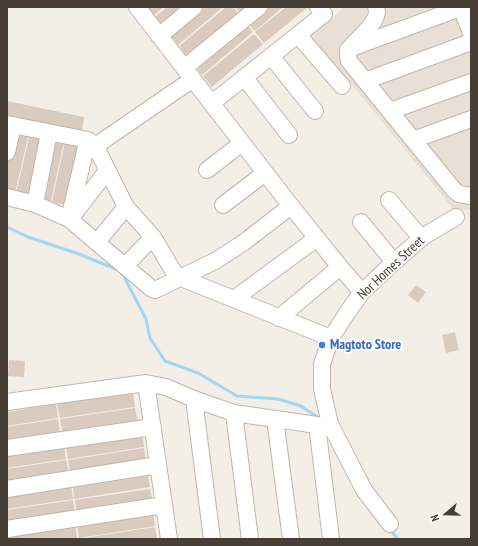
<!DOCTYPE html>
<html>
<head>
<meta charset="utf-8">
<style>
	body { margin:0 }
	#map { position:relative; width:478px; height:546px; overflow:hidden; background:#f4efe6; font-family:"PT Sans Narrow",sans-serif }
	canvas { display:block }
	.frame { position:absolute; inset:0; border:8px solid #473f35; pointer-events:none }
	.north { position:absolute; left:426px; top:494px; width:40px; height:40px; -webkit-text-stroke:3px #fff; paint-order:stroke; rotate:250deg; font-size:11px; font-weight:700; line-height:16px; text-align:center; color:#473f35 }
	.north::after { content:''; display:block; margin:auto; width:14px; height:18px; background:#473f35; clip-path:polygon(50% 0,100% 100%,50% 72%,0 100%) }
</style>
</head>
<body>
<div id="map">
<canvas width="478" height="546"></canvas>
<div class="frame"></div>
<div class="north">N</div>
</div>
<script>
const c = document.querySelector('canvas').getContext('2d');
c.lineJoin = 'round';
function fill(path, color) { c.fillStyle = color; c.fill(path, 'evenodd'); }
function stroke(path, color, width, dash) { c.strokeStyle = color; c.lineWidth = width; c.lineCap = dash ? 'butt' : 'round'; c.setLineDash(dash || []); c.stroke(path); }
function drawText(font, color, halo, rows, align = 'center') {
  c.font = font + ' "PT Sans Narrow",sans-serif'; c.lineWidth = 4; c.setLineDash([]); c.textBaseline = 'middle'; c.strokeStyle = halo; c.fillStyle = color; for (const [text, x, y, turn = 0] of rows) {
    c.save(); c.translate(x, y); c.rotate((+turn || 0) * Math.PI / 180); c.textAlign = isNaN(turn) ? turn : align; if (halo) c.strokeText(text, 0, 0); c.fillText(text, 0, 0); c.restore();
  }
}
const residential = new Path2D(`
	M345,7H471V210L453,209L354,87L310,37Z`);
const stream = new Path2D(`
	M7,227L28,237L76,253L121,271L146,319L150,338L165,361L198,373L237,396L278,399L301,406L316,416L320,420
	M389,529L398,539`);
const building = new Path2D(`
	M147,7H164L154,15Z
	M167,7H188L164,27L155,17Z
	M202,7H223L178,45L169,34Z
	M226,7H233L239,14L187,57L179,46Z
	M235,7H247L240,13Z
	M262,7H283L255,31L246,21Z
	M286,7H308L264,43L255,32Z
	M245,22L253,32L202,75L193,64Z
	M254,34L263,44L212,87L203,76Z
	M7,101L84,117L82,131L7,116Z
	M15,130L29,133L15,193L7,191V163Z
	M30,134L43,137L30,197L16,193Z
	M51,139L64,142L51,201L37,198Z
	M65,142L79,146L66,205L52,202Z
	M416,285L426,292L418,303L408,295Z
	M455,332L459,350L446,353L442,335Z
	M9,360L25,361L24,377L8,376Z
	M133,393L135,407L60,418L57,404Z
	M56,404L58,418L7,426V412Z
	M135,408L138,422L62,433L60,419Z
	M58,419L60,433L7,441V427Z
	M142,433L144,447L68,459L66,445Z
	M64,445L66,459L7,468V454Z
	M144,448L146,462L70,474L68,460Z
	M66,460L69,474L7,483V469Z
	M148,474L150,487L74,499L73,485Z
	M71,485L73,499L7,509V495Z
	M150,489L153,502L77,514L75,500Z
	M73,500L75,514L7,524V510Z
	M153,512L155,526L79,538L77,524Z
	M75,524L77,538L69,539H7V534Z
	M155,527L157,539H84V538Z`);
const minor = new Path2D(`
	M137,7L291,206L340,267L362,292
	M376,7C382,20 356,40 348,50V55L349,61L454,190L459,194L471,196
	M461,7L471,33
	M298,35L342,86
	M159,36L194,7
	M351,48L463,7
	M271,56L315,111
	M184,68L259,7
	M244,77L289,135
	M365,81L471,42
	M212,103L324,14L318,7
	M390,111L471,82
	M7,124L88,140L96,147L126,207L153,237L178,279
	M413,140L471,119
	M7,152L13,125
	M85,153L193,79
	M207,170L242,143
	M7,197L35,204L69,219L152,289L155,290L215,261L243,243L291,206
	M389,200L421,238
	M35,204L49,133
	M223,205L265,173
	M73,215L107,171
	M69,219L87,143
	M361,222L394,262
	M97,242L126,207
	M125,266L153,237
	M181,278L331,338
	M234,299L317,238
	M279,318L340,267
	M146,383L169,539
	M194,399L212,539
	M7,402L146,383L166,387L194,399L234,413L317,425L331,539
	M234,413L250,539
	M275,419L291,539
	M7,448L153,427
	M7,489L158,465
	M390,524L364,490L330,424L322,389V364L331,338L347,313L362,292L394,262L424,236L456,217
	M7,529L164,505`);
const markers = [
	[322,345,4,"#3f7fe0"]
];
const streetNames = [
	["Nor Homes Street",391,268,-43]
];
const shopNames = [
	["Magtoto Store",330,345]
];
fill(residential, '#e8e0d4');
stroke(stream, '#a1d7f3', 3);
fill(building, '#d9ccbe');
stroke(minor, '#c0b6a9', 18);
stroke(minor, '#fff', 16);
for (const [x, y, r, color] of markers) { const dot = new Path2D(); dot.arc(x, y, r, 0, 2 * Math.PI); c.fillStyle = color; c.fill(dot); stroke(dot, '#fff', 1.5); }
drawText('14px', '#473f35', '#fff', streetNames);
drawText('bold 14px', '#366cbe', '#fff', shopNames, 'left');
</script>
</body>
</html>
